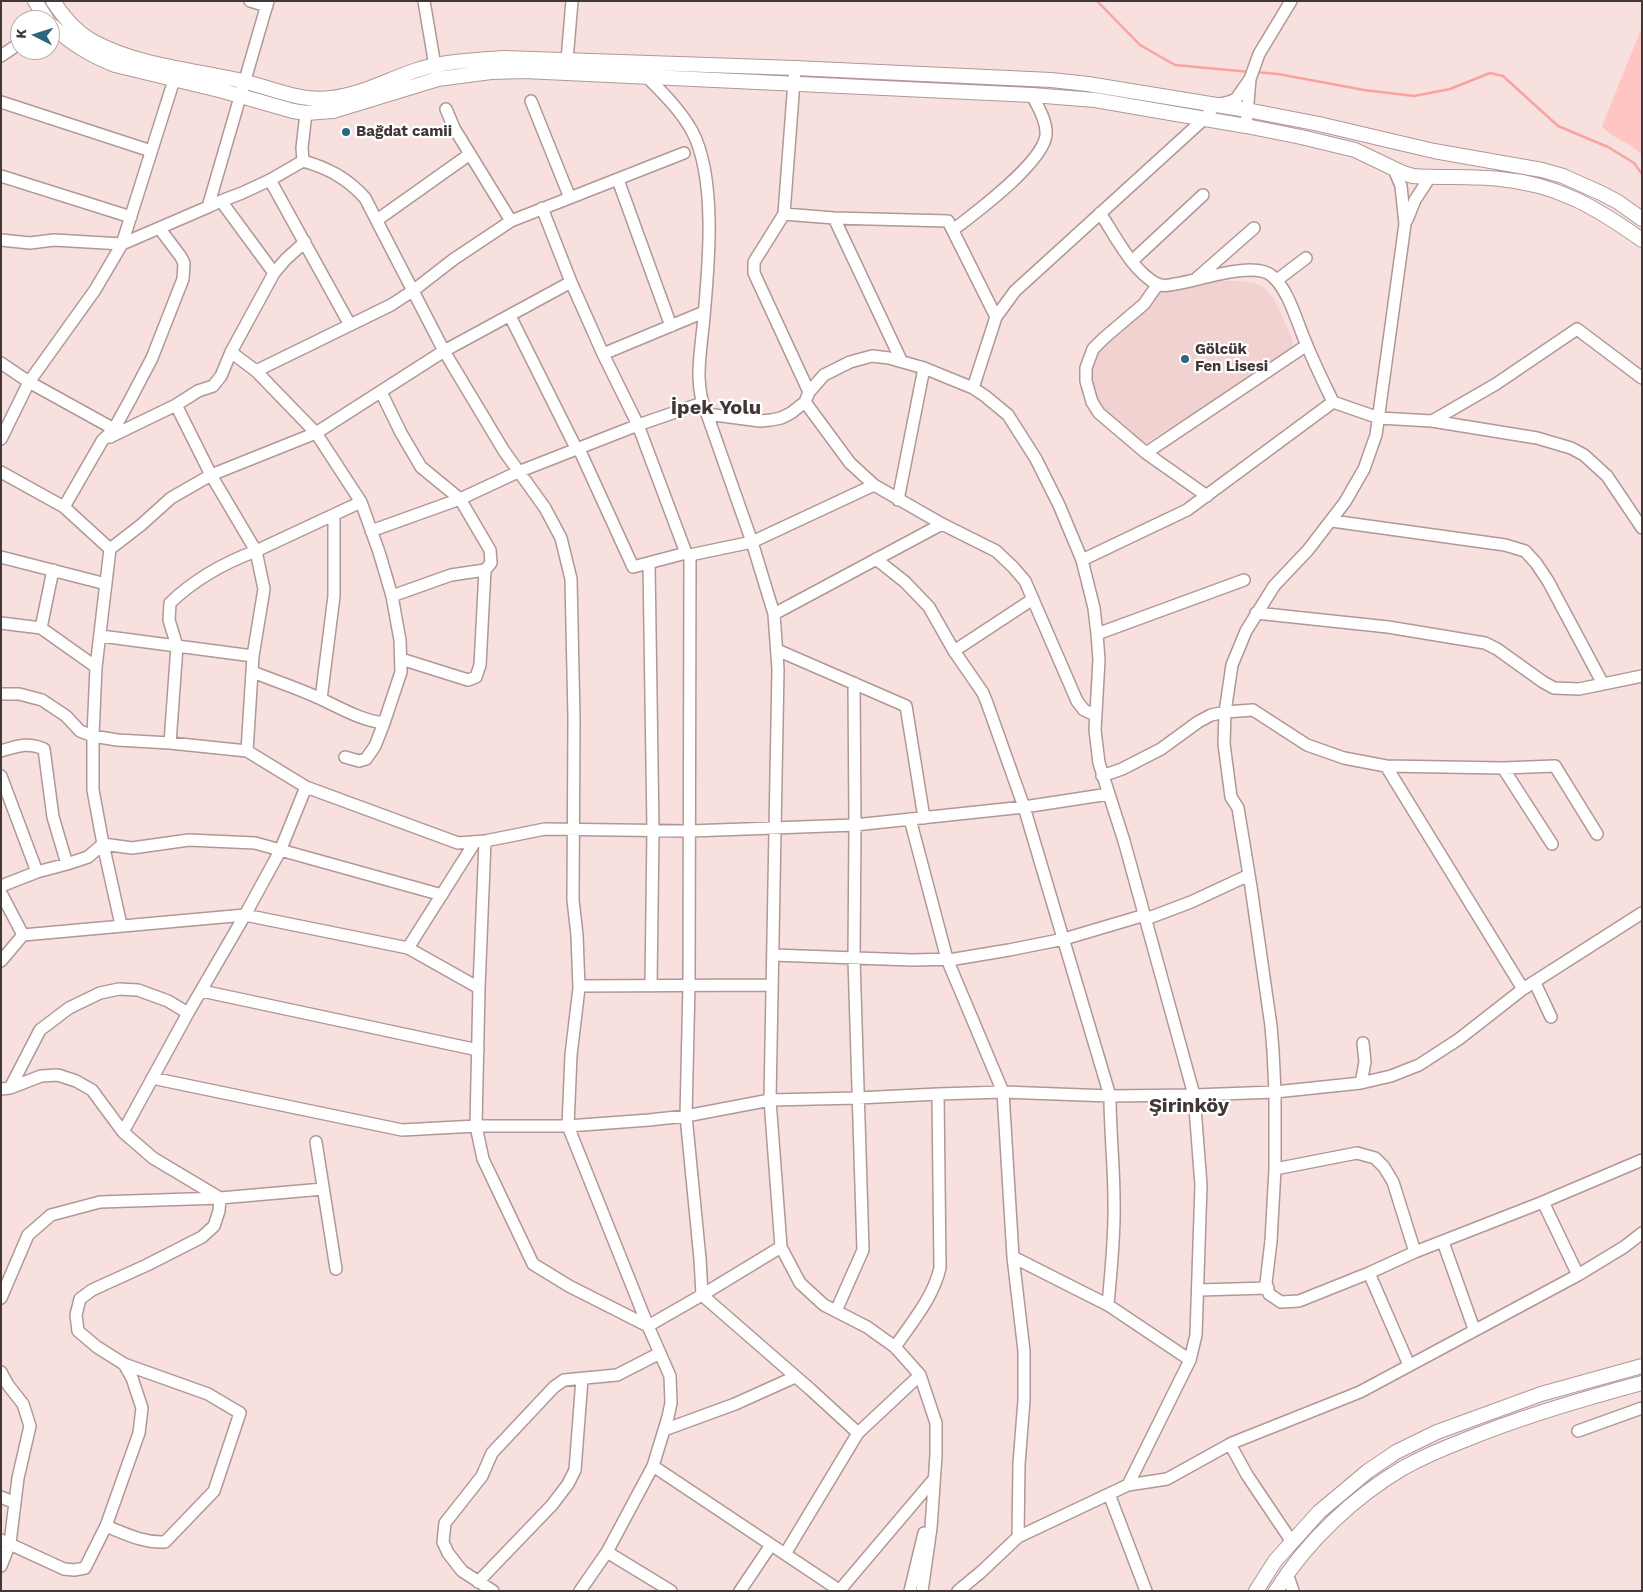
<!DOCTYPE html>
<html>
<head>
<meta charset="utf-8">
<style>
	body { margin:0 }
	#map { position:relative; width:1643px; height:1592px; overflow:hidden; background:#f8e0de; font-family:"Work Sans",sans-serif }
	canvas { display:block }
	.frame { position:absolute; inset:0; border:2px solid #413737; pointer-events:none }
	.north { position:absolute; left:10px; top:10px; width:50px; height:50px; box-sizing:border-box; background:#fff; border:1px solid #b3afaf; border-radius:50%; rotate:275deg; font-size:14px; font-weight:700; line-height:20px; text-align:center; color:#413737 }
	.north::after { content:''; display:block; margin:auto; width:18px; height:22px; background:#2e6680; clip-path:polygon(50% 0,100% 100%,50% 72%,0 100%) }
</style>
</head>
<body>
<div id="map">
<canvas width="1643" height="1592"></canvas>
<div class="frame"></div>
<div class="north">K</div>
</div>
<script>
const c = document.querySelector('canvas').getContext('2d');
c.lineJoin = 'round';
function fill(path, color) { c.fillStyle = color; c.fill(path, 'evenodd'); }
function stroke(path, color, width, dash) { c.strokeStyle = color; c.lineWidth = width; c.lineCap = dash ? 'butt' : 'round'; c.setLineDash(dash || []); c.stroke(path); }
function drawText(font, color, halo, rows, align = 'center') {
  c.font = font + ' "Work Sans",sans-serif'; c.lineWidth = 4.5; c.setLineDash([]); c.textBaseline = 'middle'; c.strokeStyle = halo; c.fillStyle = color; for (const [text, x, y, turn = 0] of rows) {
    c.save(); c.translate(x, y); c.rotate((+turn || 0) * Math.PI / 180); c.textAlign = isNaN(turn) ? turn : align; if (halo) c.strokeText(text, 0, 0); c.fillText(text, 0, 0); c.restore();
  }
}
const built = new Path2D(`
	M1204,281H1240L1254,283L1264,287L1274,299L1292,338L1293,346L1285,354L1143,445L1098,404L1088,373L1090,363L1102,345L1155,299L1164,289Z`);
const green = new Path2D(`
	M1642,27V155C1630,142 1612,139 1602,126Z`);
const stream = new Path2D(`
	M1097,1L1140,45L1175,65L1250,72
	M1255,72L1278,74L1364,90L1414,96L1450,89L1490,73L1503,76L1558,126L1608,147L1634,163L1642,174`);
const minor = new Path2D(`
	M250,1L267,6
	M424,1L435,66
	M1,56L20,43
	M567,60L572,1
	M795,68L784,214L754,262V273L809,392
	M648,78C664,94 681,111 692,131C718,180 708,273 703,327C700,356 694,387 707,414L752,542L774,614L778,669L770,1100L781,1247L800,1283L824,1305L867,1327L895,1347L920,1375L936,1423V1455L931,1528L922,1591
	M531,101L570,198
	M1,102L151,151
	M446,109L454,128L511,221
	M1246,126L1250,79L1259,54L1291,1
	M303,161C328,168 347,178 365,198L444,351L504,451L545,508L561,538L571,579L574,718L573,900L577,935L579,988L571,1055L568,1126L648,1326L670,1376L671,1403L668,1417L653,1466L607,1552L580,1591
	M1394,169L1401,186L1405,224L1376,435L1364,469L1345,502L1308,550L1274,586L1246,631L1232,665L1225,712L1224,744L1231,797L1238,808L1251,887L1271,1026L1273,1051L1275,1092V1169L1271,1241L1266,1283L1269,1294L1281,1302L1299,1301L1369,1273L1415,1252L1543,1202L1642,1160
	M1,176L131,217
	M270,180L350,325
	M618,180L671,326
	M221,201L274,273
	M208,207L268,1
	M542,208L571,282L603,354L638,425L686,553L690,555L689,985L686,1116L700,1259L702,1295L810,1389L858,1433
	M1100,213C1115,235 1132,271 1157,284C1163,287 1169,285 1175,284C1198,281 1254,260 1272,276C1289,290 1297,323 1306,343C1314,363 1324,383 1333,402L1379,418L1432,421L1537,438L1571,448L1584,455L1607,476L1642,528
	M784,214L834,218L948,221L996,317
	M834,218L901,360
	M377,220L470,154
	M1407,220L1415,200L1430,177
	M953,230C975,213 1043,163 1046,135C1047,121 1038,107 1032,95
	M1,240L30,243L54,240L122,244L208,207L221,201L242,193L270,180L303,161L302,148L306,113
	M1132,261L1203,195
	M1197,278L1254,228
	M1277,280L1306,258
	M1158,284L1144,304L1104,338L1093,349L1086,368V381L1092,402L1099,413L1146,453L1207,496
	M510,316L577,450
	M231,352L256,371L316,433L361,502L379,552L392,596L400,640L401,672L384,723C358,720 336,705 312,695C292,686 272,680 253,672
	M603,354L704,312
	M1,363L29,382L114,429
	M256,371L391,305L414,290L454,259L511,221L684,153
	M973,388L996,317L1015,291L1204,119L1215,105L1229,102L1236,99L1250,79
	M381,392L401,433L421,467L460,499L490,550L491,563L485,570L480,665L476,677L468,680L401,659
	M805,402L850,463L874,485L942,524L996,551L1013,567L1025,581L1077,701L1084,710L1095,715
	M176,405L211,475L256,551L264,589L253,656L247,751
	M707,414L760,421L771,420L781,418L791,413L805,402L809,392L824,375L850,362L872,356L889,358L924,368L973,388L985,396L1008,415L1036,459L1059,505L1082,560L1094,608L1097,634L1099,660L1095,730L1099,763L1124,841L1194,1095L1201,1185L1196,1335L1190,1360L1128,1485
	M1432,421L1496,384L1577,329L1642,378
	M110,437L176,405L198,391L213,386L221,376L231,352L274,273L286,259L305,242
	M1,439L29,382L95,290L122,244L174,80
	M579,449L633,567L686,553
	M1146,453L1307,345
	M1,472L64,507L110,549
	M898,500L924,368
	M64,507L102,441L114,429L130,400L152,358L183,279L184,263L181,257L160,229
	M1332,521L1505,545L1525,551L1536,563L1548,581L1603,684
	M371,531L460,499L518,472L638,425L702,403
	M690,555L752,542L874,485
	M1,557L106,584
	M876,559L905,582L929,607L954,651L983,693L987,703L1024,807L1110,1096C1110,1131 1114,1166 1114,1201C1115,1235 1111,1270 1108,1305
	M1082,560L1187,510L1333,402
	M649,563L653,830L651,986
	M392,596L451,575L485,570
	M1256,613L1388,627L1485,643L1497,649L1543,682L1554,688L1579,689L1642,676
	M774,614L942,524
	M1,623L41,628L96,667
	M41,628L53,570
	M1097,634L1244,580
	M101,636L253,656
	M777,650L906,706L924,818
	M954,651L1033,599
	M1,694H19L42,700L66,716L80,731L93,736L117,740L170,743L247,751L306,787L458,843L485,841L545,829L690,831L855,825L1024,807L1109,794
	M321,699L334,596V515
	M170,743L177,646L169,620L170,603C194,580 226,562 256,551L361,502
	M1,751C18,746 27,742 44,749L53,817L67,864
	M345,757L359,761L366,759L375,746L384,723
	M1386,766L1523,989
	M1503,768L1555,766L1597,834
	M1,776L37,872
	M1102,776L1122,769L1161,749L1198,722L1211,715L1225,712L1253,710L1307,745L1344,758L1386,766L1503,768L1552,844
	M910,819L947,959L1003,1092L1013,1257L1024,1351V1400L1019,1464L1018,1537
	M485,841L479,988L476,1126L483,1159L533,1264L569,1286L648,1326L702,1295L781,1247
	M1,886L37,872L67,864L88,857L103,844L132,848L189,840L255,843L442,895
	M1,893L23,935
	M1146,919L1191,902L1249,875
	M121,925L103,844L93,790V736L96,667L110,549L141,525L171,498L211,475L316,433L444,351L571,282
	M408,948L475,842
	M773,955L912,960L955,959L1009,950L1064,939L1145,915
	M1,961L23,935L245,915L408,948L479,988
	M1535,983L1551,1017
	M579,986L772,985
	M202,991L478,1050
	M152,1078L402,1130L476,1126H568L649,1120L686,1116L770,1100L858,1098L938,1094L1003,1092L1110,1096L1194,1095L1275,1092L1361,1083L1391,1076L1419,1065L1459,1039L1523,989L1642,913
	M1361,1083L1365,1062L1363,1043
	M10,1088L40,1030L69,1008L100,993L119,989L138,990L168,1001L188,1013
	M1,1089L10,1088L41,1076L58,1075L76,1081L92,1090L123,1132L153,1158L220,1198L219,1211L214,1226L202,1237L147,1265L92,1290L80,1299L76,1315L78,1331L97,1347L124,1364L132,1378L142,1408L139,1433L106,1526L85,1568L74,1570L64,1569L1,1540
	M123,1132L188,1013L245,915L280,851L306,787
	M316,1142L336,1269
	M1275,1169L1357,1153L1375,1158L1384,1167L1393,1182L1415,1252
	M1543,1202L1578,1275
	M1443,1242L1474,1329
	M1013,1257L1108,1305L1190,1360
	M1369,1273L1409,1365
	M1199,1290L1268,1288
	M1,1298L28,1235L51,1215L100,1202L220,1198L323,1189
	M836,1311L863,1250L854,959L855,825L854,683
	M895,1347C912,1322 933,1298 940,1268L938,1094
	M1,1372L8,1385L23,1404L30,1426L18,1478L10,1543L1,1566
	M664,1430L735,1404L795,1377
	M1578,1431L1642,1408
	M1230,1444L1247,1475L1292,1542
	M653,1466L839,1590
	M1109,1494L1146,1591
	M1,1497L15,1503
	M106,1526C126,1534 143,1543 165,1542L214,1491L240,1413L208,1394L124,1364
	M607,1552L671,1591
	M785,1554L858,1433L920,1375
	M1287,1573L1293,1591
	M478,1582L552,1505L568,1484L575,1470L582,1379
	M493,1591L462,1571L448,1553L443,1542L445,1523L482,1476L492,1453L554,1387L564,1380L617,1375L660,1353
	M740,1591L771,1545
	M839,1591L934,1479
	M910,1591L924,1533
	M958,1591L981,1572L1018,1537L1128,1485L1167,1479L1232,1443L1360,1392L1578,1275L1624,1247L1642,1233`);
const major = new Path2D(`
	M35,1L47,20
	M53,1C64,18 78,34 96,43C140,66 195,70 242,81C272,88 300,102 331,98C361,95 389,79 417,70C445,61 475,60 504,58L795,68L1051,80L1088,84L1247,110L1319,124L1434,151L1542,170L1563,176L1603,194L1618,202L1642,219
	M50,24C71,43 89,55 115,65L223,91L293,111L306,113L333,111L438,79L491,72L524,71L1032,95L1095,100L1246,126L1301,137L1355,150L1403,173L1413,176C1442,178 1471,176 1500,179C1557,184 1597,208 1642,240
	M1256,1591L1275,1561L1319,1512L1368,1471L1396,1452L1437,1432L1541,1394L1642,1366
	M1276,1591C1306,1542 1354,1497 1403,1468C1423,1457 1444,1448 1465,1440C1523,1416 1582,1399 1642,1383`);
const markers = [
	[346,132,5,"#2e6680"],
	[1185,359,5,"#2e6680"]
];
const poiNames = [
	["Bağdat camii",356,132],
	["Gölcük",1195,350],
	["Fen Lisesi",1195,367]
];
const districtNames = [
	["İpek Yolu",716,408],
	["Şirinköy",1189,1106]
];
fill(built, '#f2d2d1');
fill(green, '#ffc5c3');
stroke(stream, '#f9a3a0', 2.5);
stroke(minor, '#af9897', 14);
stroke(major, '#af9897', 16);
stroke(minor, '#fff', 11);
stroke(major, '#fff', 14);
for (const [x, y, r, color] of markers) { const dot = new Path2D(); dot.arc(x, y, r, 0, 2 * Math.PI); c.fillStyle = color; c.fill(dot); stroke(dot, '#fff', 2); }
drawText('bold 15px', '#413737', '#fff', poiNames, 'left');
drawText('bold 20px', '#413737', '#fff', districtNames);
</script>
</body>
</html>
